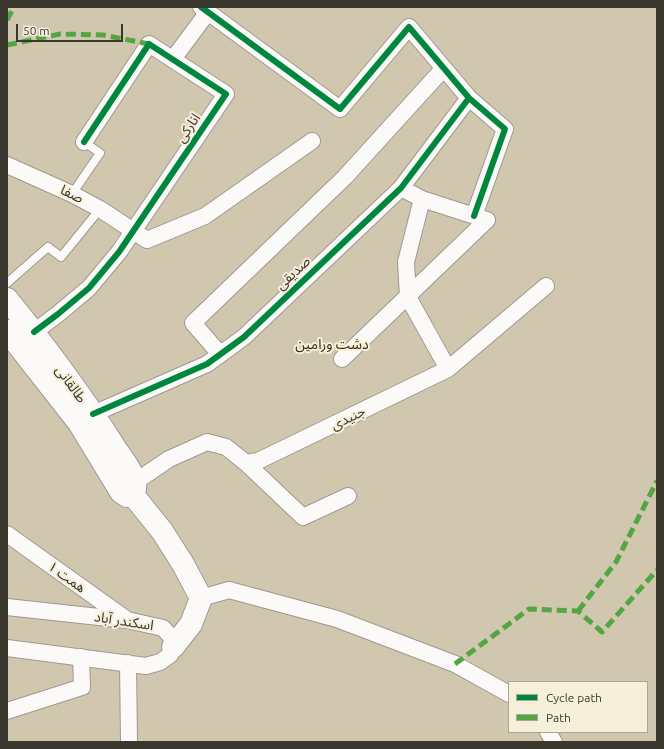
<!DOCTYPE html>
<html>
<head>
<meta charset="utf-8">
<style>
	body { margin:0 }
	#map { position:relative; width:664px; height:749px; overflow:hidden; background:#e3ded3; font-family:Ubuntu,sans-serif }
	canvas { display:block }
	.frame { position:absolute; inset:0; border:8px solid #3a372f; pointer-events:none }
	.legend { position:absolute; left:508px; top:681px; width:140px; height:52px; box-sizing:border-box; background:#f6efda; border:1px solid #aba596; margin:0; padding:5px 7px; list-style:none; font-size:12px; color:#3a372f }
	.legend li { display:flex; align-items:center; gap:8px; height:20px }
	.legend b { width:20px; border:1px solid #aba596 }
	.scale { position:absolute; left:16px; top:24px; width:107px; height:18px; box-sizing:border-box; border:2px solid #3a372f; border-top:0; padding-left:5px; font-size:12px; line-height:14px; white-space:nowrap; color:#3a372f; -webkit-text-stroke:3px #f6efda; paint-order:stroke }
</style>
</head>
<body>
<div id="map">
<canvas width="664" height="749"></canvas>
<div class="frame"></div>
<ul class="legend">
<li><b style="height:5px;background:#00873e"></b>Cycle path</li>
<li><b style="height:5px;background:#54a643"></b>Path</li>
</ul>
<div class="scale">50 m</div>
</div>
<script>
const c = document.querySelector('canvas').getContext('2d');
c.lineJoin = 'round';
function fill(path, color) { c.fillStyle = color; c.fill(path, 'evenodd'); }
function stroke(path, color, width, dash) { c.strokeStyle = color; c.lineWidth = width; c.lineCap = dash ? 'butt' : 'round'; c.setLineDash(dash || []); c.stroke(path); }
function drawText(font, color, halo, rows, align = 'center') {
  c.font = font + ' Ubuntu,"Noto Sans Arabic",sans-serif'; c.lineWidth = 4; c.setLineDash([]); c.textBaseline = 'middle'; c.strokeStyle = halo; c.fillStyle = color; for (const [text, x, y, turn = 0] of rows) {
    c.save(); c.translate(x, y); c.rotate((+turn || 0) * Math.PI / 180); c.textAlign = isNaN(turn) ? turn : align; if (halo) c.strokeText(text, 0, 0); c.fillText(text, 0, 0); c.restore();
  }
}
const green = new Path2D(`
	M7,7H657V742H7ZM509,682H647V732H509Z`);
const path = new Path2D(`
	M321,130L330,120`);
const lane = new Path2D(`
	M72,194L100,153L84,142
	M7,283L48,247L61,257L100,209`);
const street = new Path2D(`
	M201,7L340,109L409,27L469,98L505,129L474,216
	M173,59L208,12
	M7,165L72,194L100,209L147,240L205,216L312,141
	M422,199L406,262L408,297L448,369
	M34,332L58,314L89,288L119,252L226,94L149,44L84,142
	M220,354L193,323L345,177L444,68
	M342,359L487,220L422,199L401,188
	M93,414L207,364L244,337L401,188L469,98
	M246,463L303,517L348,496
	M135,482L169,459L207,442L226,447L246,463L258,461L448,369L546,286
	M7,534L126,619
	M201,598L229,590L337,619L455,664L509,694
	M7,607L127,620L163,628L172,638L173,647L170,655L160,662L146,666L7,648
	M128,663L129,742
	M7,711L82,687L81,657
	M548,732L554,742`);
const secondary = new Path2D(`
	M7,299C44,345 80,393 112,443C119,455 132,469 135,483C136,488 135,491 133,495
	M7,331L79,423L121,492L127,496L133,495
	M133,495L162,531L183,564L201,598L191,624L173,647`);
const quiet = new Path2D(`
	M7,20L14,7
	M7,45L60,34L103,35L149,44
	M578,611L616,562L657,481
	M455,664L529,609L578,611L602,632L657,570`);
const cycleway = new Path2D(`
	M201,7L340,109L409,27L469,98L505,129L474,216
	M34,332L58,314L89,288L119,252L226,94L149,44L84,142
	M93,414L207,364L244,337L401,188L469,98`);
const streetNames = [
	["انارکی",188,128,-56],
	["صفا",72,194,26],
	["صدیقی",293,273,-43],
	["طالقانی",71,384,54],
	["جنیدی",348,418,-26],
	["همت ۱",67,577,36],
	["اسکندر آباد",124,621,9]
];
const parkNames = [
	["دشت ورامین",332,344]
];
fill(green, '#d1c7af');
stroke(lane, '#9d9990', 10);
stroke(street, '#9d9990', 18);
stroke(secondary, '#9d9990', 24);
stroke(path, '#c3c2bf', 2.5, [1, 3]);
stroke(lane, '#fbfaf8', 8);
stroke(street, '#fbfaf8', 16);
stroke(secondary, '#fbfaf8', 22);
stroke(quiet, '#54a643', 5, [10, 5]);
stroke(cycleway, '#00873e', 6);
drawText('14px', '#3a372f', '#f6efda', streetNames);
drawText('14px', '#362c11', '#f6efda', parkNames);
</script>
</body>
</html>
